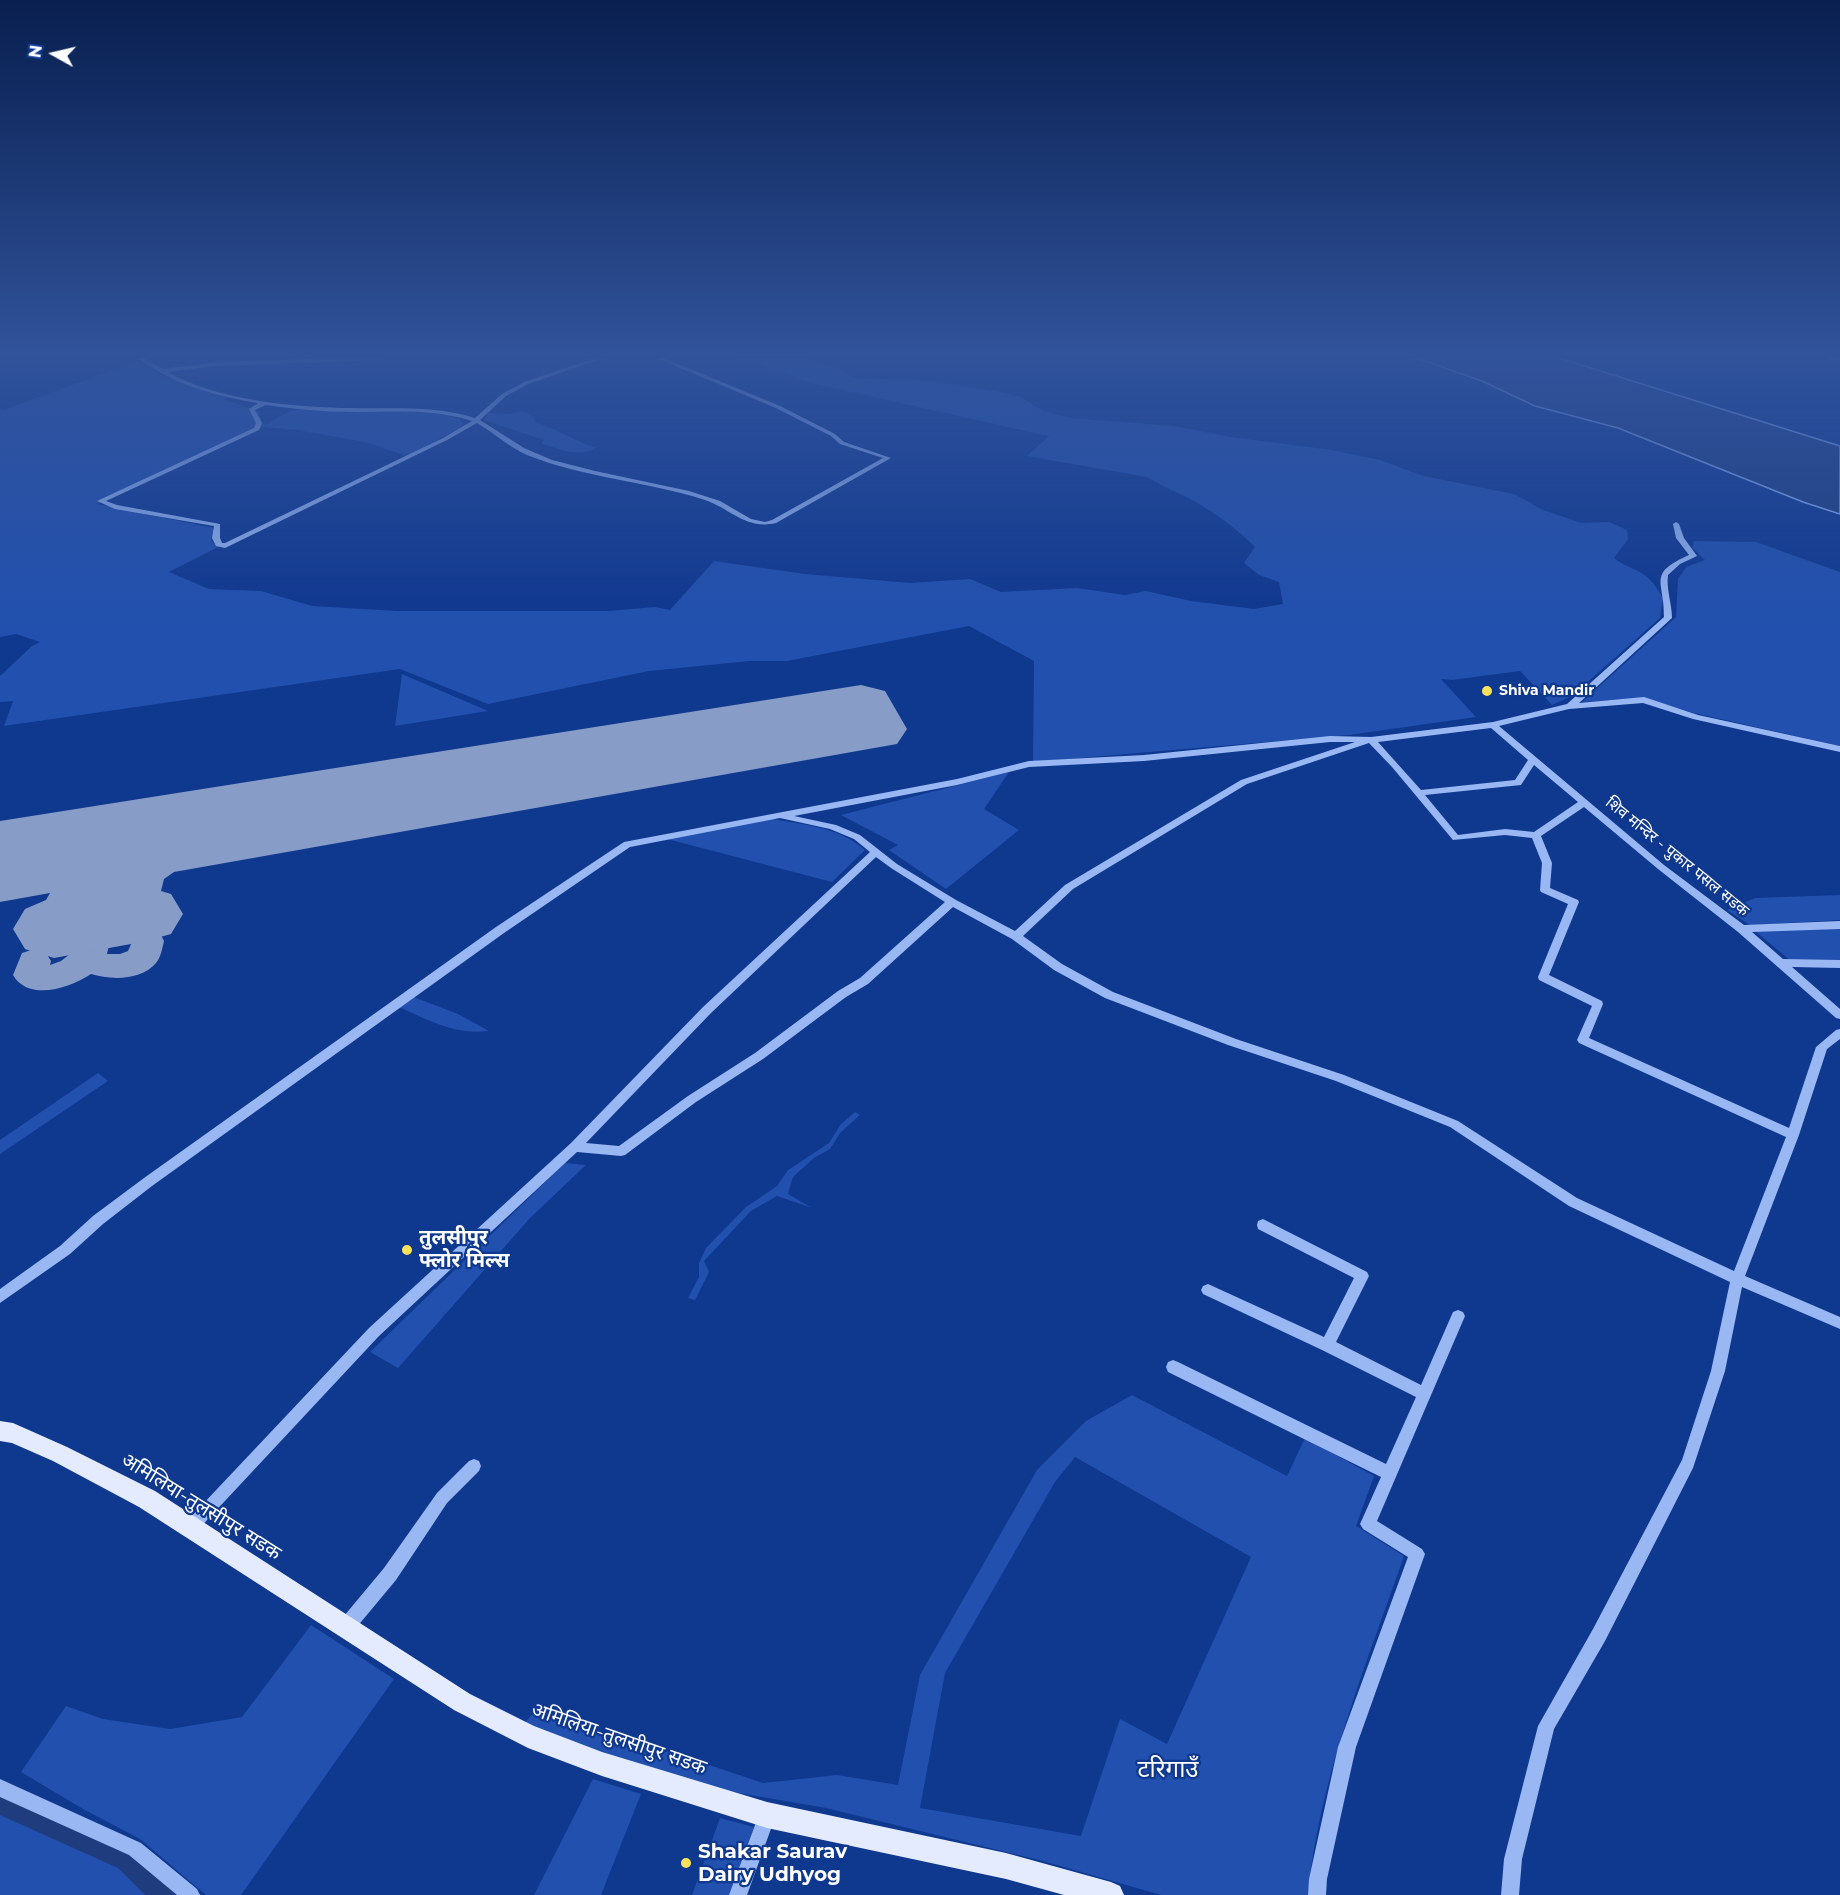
<!DOCTYPE html>
<html>
<head>
<meta charset="utf-8">
<style>
	body { margin:0 }
	#map { position:relative; width:1840px; height:1895px; overflow:hidden; background:#0f388f; font-family:Montserrat,sans-serif }
	canvas { display:block }
	.north { position:absolute; left:24px; top:24px; width:60px; height:60px; -webkit-text-stroke:4px #0f388f; paint-order:stroke; rotate:278deg; font-size:16px; font-weight:700; line-height:24px; text-align:center; color:#fff }
	.north::after { content:''; display:block; margin:auto; width:21px; height:27px; background:#fff; clip-path:polygon(50% 0,100% 100%,50% 72%,0 100%) }
</style>
</head>
<body>
<div id="map">
<canvas width="1840" height="1895"></canvas>
<div class="north">N</div>
</div>
<script>
const c = document.querySelector('canvas').getContext('2d');
c.lineJoin = 'round';
function fill(path, color) { c.fillStyle = color; c.fill(path, 'evenodd'); }
function stroke(path, color, width, dash) { c.strokeStyle = color; c.lineWidth = width; c.lineCap = dash ? 'butt' : 'round'; c.setLineDash(dash || []); c.stroke(path); }
function drawText(font, color, halo, rows, align = 'center') {
  c.font = font + ' Montserrat,"Noto Sans Devanagari",sans-serif'; c.lineWidth = 4.5; c.setLineDash([]); c.textBaseline = 'middle'; c.strokeStyle = halo; c.fillStyle = color; for (const [text, x, y, turn = 0] of rows) {
    c.save(); c.translate(x, y); c.rotate((+turn || 0) * Math.PI / 180); c.textAlign = isNaN(turn) ? turn : align; if (halo) c.strokeText(text, 0, 0); c.fillText(text, 0, 0); c.restore();
  }
}
const green = new Path2D(`
	M741,358H803L834,367L855,378L929,381L996,391L1021,397L1043,411L1070,418L1173,426L1231,437L1331,450L1380,460L1423,476L1514,494L1543,510L1581,523L1609,522L1627,530L1628,539L1614,558C1623,565 1630,567 1640,572C1651,578 1657,588 1663,598L1660,618L1572,696L1552,705L1520,671L1452,680L1441,679L1476,717L1349,735L1033,762L1034,661L969,626L787,661H750L649,671L488,704L400,669L4,726L13,701L0,702V676L32,646L40,642L16,634L0,637V409L4,410L138,361L167,378L228,396L225,398L227,400L259,412L262,423L265,425L294,409L360,412L391,409L436,411L459,419L465,425L407,456L365,442L297,430L263,427L97,504L213,528L214,531L211,539L214,544L220,546L169,572L209,589L261,591L312,606L398,611H608L655,607L670,610L714,561L805,574L910,583L970,579L1001,592L1077,588L1125,595L1146,591L1191,601L1254,609L1283,604L1279,582L1259,575L1244,563L1255,547C1237,529 1218,515 1196,502C1180,493 1162,487 1147,477L1027,456L1049,436L811,383Z
	M521,411L533,416L536,423C557,429 575,441 596,448C578,458 561,449 542,444L544,440L484,420L489,413L510,414Z
	M1694,541L1756,542L1840,572V746L1694,713L1643,698L1582,702L1676,617L1678,579L1686,567L1705,560L1692,547Z
	M402,674L488,711L395,726Z
	M1009,772L984,809L1019,830L946,889L889,850L898,845L841,815Z
	M768,818C802,825 838,826 865,850L832,882L667,839Z
	M1840,895V920L1750,925L1727,910L1755,898Z
	M1840,928V961H1791L1755,931Z
	M411,996L458,1014L489,1031C454,1035 428,1020 397,1006Z
	M98,1073L108,1081L0,1154V1140Z
	M855,1112L860,1115L840,1133L830,1149L814,1158L793,1177L788,1194L812,1208L777,1196L751,1211L704,1261L709,1272L695,1300L688,1298L699,1277V1263L706,1248L746,1207L777,1186L788,1170L829,1143L841,1124Z
	M565,1163L586,1165L530,1218L398,1368L370,1352Z
	M1132,1395L1287,1476L1305,1438L1374,1476L1356,1526L1404,1556C1366,1666 1319,1778 1308,1895H1161L1043,1861L826,1808L715,1789L601,1755L523,1725L537,1708L568,1722L668,1751L763,1783L837,1775L898,1785L920,1675L1037,1470L1086,1421ZM1075,1457L1251,1557L1167,1744L1120,1719L1081,1836L920,1808L945,1673L1055,1482Z
	M311,1625L394,1679L241,1895H206L140,1839L83,1809L21,1772L66,1706L103,1719L170,1729L242,1717Z
	M593,1779L641,1794L601,1895H534Z
	M0,1813L121,1869L146,1895H0Z
	M720,1818L754,1827L730,1895H692Z`);
const water = new Path2D(`
	M1416,358H1559L1840,446V514L1803,502L1618,428L1535,406L1482,381Z`);
const stream = new Path2D(`
	M1829,358L1840,359`);
const canal = new Path2D(`
	M0,1792L134,1852L170,1887L174,1895H145L118,1868L0,1815Z`);
const taxiway = new Path2D(`
	M249,811L259,813L264,820L259,827C217,838 154,830 126,871L107,954H120L128,951L136,933L148,929L160,933L164,941C162,949 161,957 156,963C141,981 110,980 91,974C70,988 29,1002 13,975L22,953L34,949L46,953L51,961L50,965L61,961L74,951L95,871L93,865C70,852 25,867 0,871V851C35,845 77,831 111,849C150,820 202,817 249,811Z`);
const runway = new Path2D(`
	M861,685L885,691L907,729L897,744L174,872L164,879L161,891L171,894L183,914L171,934L142,942L54,958L25,949L13,929L25,909L46,900L50,893L0,902V821Z`);
const minor = new Path2D(`
	M138,358H145L163,369L216,362L331,358H385L382,360L216,366L168,372C216,400 296,408 352,408C394,409 434,405 475,418L502,394L524,382L595,358H604L528,384L506,396L480,420L524,448L552,460L595,471L689,491L720,501L751,519L765,522L772,520L883,458L840,444L831,436L776,408L656,358H664L780,406L835,434L844,442L891,458L776,523C746,530 731,509 705,500C646,481 584,478 527,455C509,447 494,433 477,423L447,440L225,548L216,546L212,538L214,526L115,509L97,501L254,428L256,423L249,409L258,403C216,396 173,385 138,358ZM266,405C294,409 324,412 353,412C394,412 432,408 472,421L443,438L225,543H222L220,538V524L117,505L106,501L259,430L262,423L255,410Z
	M1676,522L1679,524L1684,538L1697,556L1680,564L1668,575C1666,589 1672,604 1672,618L1579,703L1644,697L1698,715L1840,746V752L1693,719L1643,703L1569,709L1499,726L1664,865L1744,925L1840,921V929L1752,932L1783,959L1840,960V968L1792,967L1840,1009V1019L1836,1018L1738,932L1658,869L1584,807L1541,836L1552,863L1550,888L1578,900L1579,902L1549,975L1602,1001L1603,1004L1589,1038L1789,1128L1816,1047L1836,1030L1840,1029V1039L1827,1049L1799,1135L1745,1276L1840,1317V1329L1742,1287L1725,1371L1693,1468L1605,1641L1554,1729L1522,1859L1519,1895H1501L1504,1859L1538,1726L1593,1629L1682,1460L1711,1371L1730,1282L1569,1206L1450,1127L1336,1081L1228,1045L1105,998L1054,970L1012,939L953,907L868,984L846,997L763,1059L696,1102L625,1155L621,1156L577,1152L379,1336L195,1533L190,1536L185,1533L182,1528L185,1523L369,1328L571,1143L703,1007L870,852L854,839L830,829L780,818L630,847L504,933L152,1186L103,1224L70,1254L0,1303V1289L60,1246L93,1216L144,1178L496,927L624,842L957,779L1029,761L1144,755L1330,736L1371,737L1493,722L1567,704L1664,617C1665,581 1646,574 1689,555L1676,538L1673,524ZM1491,728L1528,760L1515,780L1421,790L1378,742ZM1330,742H1355L1241,780L1065,885L1015,931L956,900L897,864L860,835L836,825L794,816L957,785L1029,767L1144,761ZM1369,743L1392,767L1453,840L1505,835L1532,838L1542,863L1540,890L1541,892L1568,904L1538,977L1539,980L1592,1006L1577,1040L1579,1043L1786,1137L1734,1271L1577,1198L1458,1121L1344,1075L1236,1039L1113,992L1062,964L1023,936L1073,889L1247,784ZM1534,765L1578,802L1534,832L1505,829L1458,835L1425,795L1521,785ZM876,857L891,868L945,902L860,978L838,991L755,1053L688,1096L619,1146L586,1143L711,1013Z
	M1263,1219L1367,1272L1369,1276L1336,1342L1421,1385L1453,1312L1458,1310L1463,1312L1465,1316L1377,1521L1422,1549L1425,1554L1356,1747L1327,1879L1326,1895H1308L1309,1879L1338,1747L1408,1557L1363,1529L1360,1524L1381,1477L1168,1372L1166,1367L1168,1362L1173,1360L1178,1362L1386,1464L1416,1397L1322,1350L1203,1294L1201,1290L1203,1286L1208,1284L1324,1337L1354,1278L1258,1229L1257,1225L1258,1221Z
	M474,1459L479,1461L481,1466L479,1471L447,1503L396,1580L351,1634L345,1636L339,1634L337,1628L339,1622L384,1568L437,1493L469,1461Z
	M0,1779L141,1843L197,1889L200,1895H177L129,1855L0,1797Z
	M767,1806L773,1809L776,1815L747,1895H729L761,1809Z`);
const major = new Path2D(`
	M0,1421L13,1423L67,1447L155,1491L470,1694L534,1726L602,1752L767,1802L1006,1853L1111,1882L1120,1886L1124,1895H1064L1006,1879L767,1828L602,1776L528,1748L454,1710L139,1507L53,1461L12,1443L0,1441Z`);
const markers = [
	[1487,691,6,"#ffe25a"],
	[407,1250,6,"#ffe25a"],
	[686,1863,6,"#ffe25a"]
];
const farPoinames = [
	["Shiva Mandir",1499,691]
];
const streetNames = [
	["शिव मन्दिर - पुकार पसल सडक",1677,857,39]
];
const nearPoinames = [
	["तुलसीपुर",419,1238],
	["फ्लोर मिल्स",419,1261],
	["Shakar Saurav",698,1852],
	["Dairy Udhyog",698,1875]
];
const nearStreetnames = [
	["अमिलिया-तुलसीपुर सडक",201,1507,32],
	["अमिलिया-तुलसीपुर सडक",619,1739,19]
];
const nearQuarternames = [
	["टरिगाउँ",1168,1770]
];
fill(green, '#2150ae');
fill(water, '#1f3d7e');
stroke(water, '#89b0f7', 1.5);
stroke(stream, '#89b0f7', 2);
fill(canal, '#1f3d7e');
fill(taxiway, '#879cc7');
fill(runway, '#879cc7');
fill(minor, '#98b7f3');
fill(major, '#e4ebff');
const sky = c.createLinearGradient(0, 0, 0, 623);
sky.addColorStop(0, '#081f4f');
sky.addColorStop(0.57, '#31539b');
sky.addColorStop(1, '#31539b00');
c.fillStyle = sky;
c.fillRect(0, 0, 1840, 623);
for (const [x, y, r, color] of markers) { const dot = new Path2D(); dot.arc(x, y, r, 0, 2 * Math.PI); c.fillStyle = color; c.fill(dot); stroke(dot, '#0f388f', 2); }
drawText('bold 14px', '#fff', '#0f388f', farPoinames, 'left');
drawText('16px', '#fff', '#0f388f', streetNames);
drawText('bold 20px', '#fff', '#0f388f', nearPoinames, 'left');
drawText('20px', '#fff', '#0f388f', nearStreetnames);
drawText('24px', '#fff', '#0f388f', nearQuarternames);
</script>
</body>
</html>
